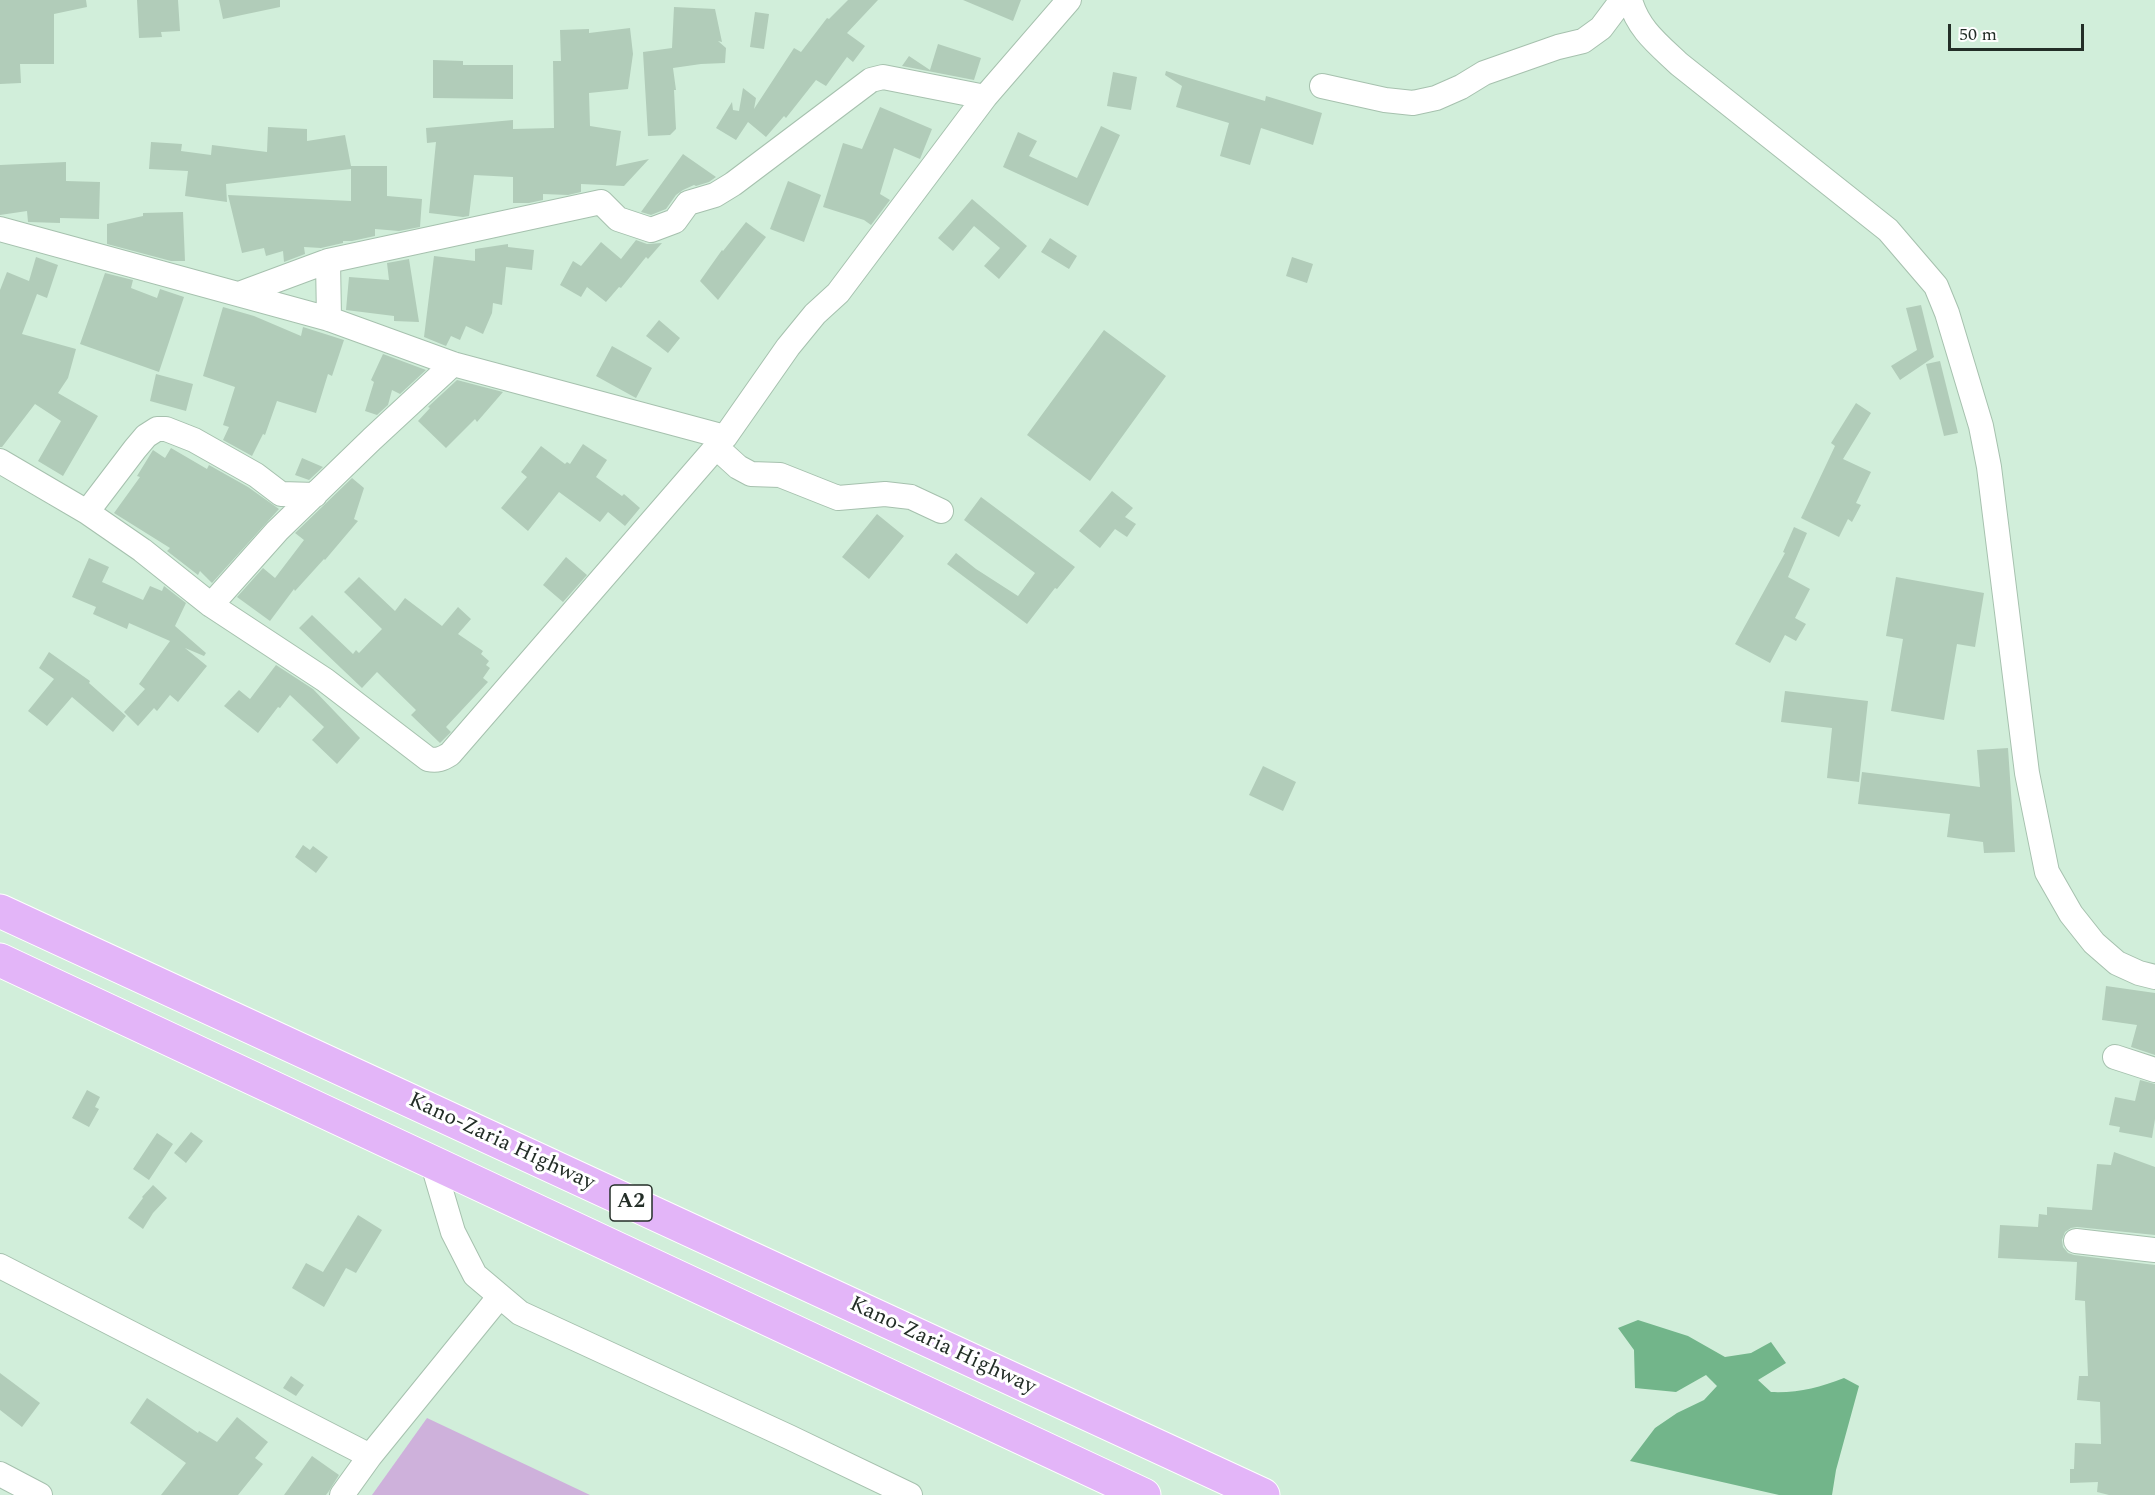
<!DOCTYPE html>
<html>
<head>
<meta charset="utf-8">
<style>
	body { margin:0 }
	#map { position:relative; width:2155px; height:1495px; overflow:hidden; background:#d1eeda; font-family:Spectral,serif }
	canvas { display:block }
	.scale { position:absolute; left:1948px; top:24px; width:136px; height:27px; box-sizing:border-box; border:3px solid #232e27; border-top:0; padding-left:8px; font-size:18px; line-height:21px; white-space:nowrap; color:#232e27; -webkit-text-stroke:4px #fff; paint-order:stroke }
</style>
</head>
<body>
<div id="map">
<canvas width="2155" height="1495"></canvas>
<div class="scale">50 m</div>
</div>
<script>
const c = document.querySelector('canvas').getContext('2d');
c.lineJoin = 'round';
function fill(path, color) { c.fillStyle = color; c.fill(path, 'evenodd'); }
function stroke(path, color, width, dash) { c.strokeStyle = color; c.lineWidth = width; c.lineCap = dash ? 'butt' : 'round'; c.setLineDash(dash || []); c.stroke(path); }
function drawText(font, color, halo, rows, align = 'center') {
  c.font = font + ' Spectral,serif'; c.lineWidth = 6; c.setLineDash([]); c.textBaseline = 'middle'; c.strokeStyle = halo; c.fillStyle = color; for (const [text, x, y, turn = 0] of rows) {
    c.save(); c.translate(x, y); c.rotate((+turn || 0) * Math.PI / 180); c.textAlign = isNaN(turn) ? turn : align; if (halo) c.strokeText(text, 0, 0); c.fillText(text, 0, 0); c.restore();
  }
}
const green = new Path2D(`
	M427,1418L590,1495H372Z`);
const water = new Path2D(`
	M1638,1320L1688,1336L1725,1357L1751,1353L1771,1342L1786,1363L1758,1380L1771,1392C1799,1393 1818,1388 1844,1378L1859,1386L1836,1470L1832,1495H1779L1630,1461L1655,1428L1677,1413L1704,1400L1717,1386L1706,1375L1676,1392L1635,1388L1634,1350L1618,1328Z`);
const building = new Path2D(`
	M0,0H86L87,7L54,14V64H20L21,83L0,84Z
	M137,0H178L180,31L161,32L162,37L139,38Z
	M219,0H280V7L223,19Z
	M848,0H878L847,33L865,46L853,62L847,57L826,86L816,80L786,118L784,116L766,137L748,122L736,140L716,128L732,102L733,110L739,111L743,88L756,98L754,109L794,48L801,52L827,18L829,19Z
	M963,0H1021L1013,21Z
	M674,7L715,9L722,42L718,41L726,48L725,63L701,64L673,68L676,90H674L676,129L670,135L648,136L643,52L672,48Z
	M755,12L769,14L764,49L750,47Z
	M630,28L633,54L628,89L589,93L590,126L621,131L616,166L649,159L624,186L581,184V192L568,195L543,194V200L529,203H513V177L474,175L469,216L463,217L429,213L436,142L427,143L426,128L513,120V129L554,128L553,61H561L560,30L589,29V33Z
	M938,44L981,58L974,80L902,66L909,56L930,70Z
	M433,60L463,61V65H513V99L433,98Z
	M1166,71L1265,101L1266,96L1322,113L1313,145L1261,128L1250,165L1220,156L1229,123L1176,107L1182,86L1165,75Z
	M1113,72L1137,77L1131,110L1107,106Z
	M880,107L932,129L920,159L894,148L880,194L890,200L871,225L864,220L823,207L843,143L862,149Z
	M1101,126L1120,135L1088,206L1003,167L1018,132L1037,141L1029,156L1077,178Z
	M268,127L307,129V141L345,135L351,166H387V196L422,199L420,227L399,231L375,229V236L352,241H343V243L321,248L304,247L305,254L284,262L283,251L266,256L264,248L242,253L228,195L351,201V169L226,184L227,202L185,196L188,171L149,169L151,142L182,144L181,151L211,155L212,145L267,152Z
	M683,154L716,177L709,182L696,186L694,185L683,190L676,195L666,209L651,215L641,212Z
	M66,162V181L100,182L99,219L60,218V223L28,222L27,211L0,215V165Z
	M788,181L821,195L804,242L770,229Z
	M972,199L1027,246L999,279L984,266L1000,248L974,226L953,251L938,238Z
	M183,212L185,261H171L107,244V224L143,216V213Z
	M746,222L766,237L718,300L700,281L722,250L723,251Z
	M1050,238L1077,256L1069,269L1041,252Z
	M636,240L647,244L662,243L648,259L646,257L621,288L619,287L606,302L587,287L581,297L560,285L573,261L581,266L601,242L621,259Z
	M508,244V247L534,250L532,270L506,267L502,305L493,303L492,313L483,334L466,326L460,340L451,336L446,346L424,337L434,256L475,261V249Z
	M36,257L58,265L47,298L37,294L22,334L76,349L68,378L58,393L98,416L63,476L38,461L61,421L35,404L2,447H0V290L7,272L29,281Z
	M1292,257L1313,264L1307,283L1286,276Z
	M409,259L419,322L394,321V316L346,310L349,277L389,280L387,263Z
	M105,273L133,280L131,288L157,298L160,289L184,297L159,372L80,344Z
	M1921,305L1934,357L1900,380L1891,366L1917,350L1906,308Z
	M223,307L254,316L301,336L303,327L344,340L332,376L328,374L316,413L277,401L265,435L263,434L252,456L223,440L229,427L223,425L235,387L203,376Z
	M659,320L680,338L668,353L646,336Z
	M1104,330L1166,376L1090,481L1027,435Z
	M612,346L652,368L636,398L596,376Z
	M383,354L426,370L400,394L392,390L388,405L377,415L365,411L374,382L371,380Z
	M1940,361L1958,433L1944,436L1926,364Z
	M156,374L193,384L186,411L150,401Z
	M457,380L503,392L477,422L475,419L446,448L418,421L430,408L428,407L430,405Z
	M1856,403L1871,413L1843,459L1871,472L1856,503L1861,505L1852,522L1848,519L1839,537L1801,518L1835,446L1831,443Z
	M583,444L607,460L596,477L622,496L624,494L640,508L625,526L608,512L600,522L559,492L528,531L501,508L527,477L521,472L541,446L565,464L567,462L570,464Z
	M171,448L207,469L209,465L248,487L279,509L212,583L200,571L198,575L167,551L170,548L114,513L140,477L137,476L153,450L165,458Z
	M302,458L323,467L309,480L295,475Z
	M352,478L364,488L354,519L358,521L325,560L324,559L295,591L294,589L270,621L237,597L263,568L275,578L304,540L295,533Z
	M1112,491L1133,508L1125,517L1136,524L1127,537L1115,529L1100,548L1079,531Z
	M981,497L1075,567L1057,589L1055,588L1027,624L947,564L956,553L976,569L1018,596L1035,573L964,520Z
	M877,514L904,536L869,579L842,557Z
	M1794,527L1807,533L1788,577L1810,589L1795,618L1806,624L1796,641L1785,635L1770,663L1735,644L1785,553L1783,552Z
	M566,557L587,575L563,602L543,585Z
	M89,558L109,567L102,582L143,600L150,586L162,591L164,586L186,603L175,626L206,653L204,656L185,648L207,666L178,702L170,695L157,711L154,708L138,726L124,712L145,689L139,684L170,641L129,623L127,629L93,614L96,607L72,597Z
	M359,577L395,611L405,598L442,626L458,607L471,619L458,634L483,651L481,654L489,661L486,665L490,668L483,678L488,682L446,727L451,732L440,743L411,715L416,710L377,672L362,688L299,628L312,615L353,654L356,650L359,653L382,629L344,592Z
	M1896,577L1984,593L1975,647L1957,644L1944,720L1891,711L1903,639L1886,636Z
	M49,652L90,681L89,683L126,716L113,732L72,697L47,726L28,711L54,679L39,668Z
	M276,665L313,689L360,738L337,764L312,740L324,727L290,695L280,708L278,707L258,733L224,706L239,690L250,699Z
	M1785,691L1868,701L1859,782L1827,778L1832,728L1781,722Z
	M2008,748L2015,852L1984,853L1983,842L1947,837L1950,814L1858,804L1862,772L1980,787L1977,750Z
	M1263,766L1296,782L1283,811L1249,795Z
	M303,845L310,850L313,846L328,857L316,873L295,857Z
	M2106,986L2155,993V1055L2131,1047L2137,1025L2102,1020Z
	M2140,1080L2155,1084V1119L2152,1138L2119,1132L2120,1127L2109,1125L2115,1097L2135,1101Z
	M87,1090L100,1097L95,1107L99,1109L89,1127L72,1118Z
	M191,1132L203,1141L186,1163L174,1153Z
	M157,1133L173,1144L149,1180L133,1169Z
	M2114,1152L2155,1167V1235L2077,1227L2071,1228L2065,1232L2062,1240L2063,1247L2068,1253L2074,1255L2155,1265V1495H2109L2097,1492L2098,1482L2070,1483V1469H2074L2075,1443L2101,1444L2100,1402L2077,1400L2079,1376H2088L2085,1301L2075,1300L2077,1262L1998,1258L2000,1225L2038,1227L2039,1214L2047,1215V1207L2092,1210L2097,1164L2111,1165Z
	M153,1185L167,1198L153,1213L143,1229L128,1218L143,1198L142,1197Z
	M358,1215L382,1230L356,1273L346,1268L324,1307L292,1288L306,1263L323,1272Z
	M0,1373L40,1403L22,1427L0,1410Z
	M291,1376L304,1385L296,1396L283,1388Z
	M147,1398L198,1433L199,1431L217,1442L237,1417L268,1442L255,1458L263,1464L238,1495H161L186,1463L130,1423Z
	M312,1456L339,1475L329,1491L326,1495H284Z`);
const minor = new Path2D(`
	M1630,0C1638,29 1658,44 1679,64L1888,230L1936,286L1947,313L1981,426L1989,467L2027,773L2047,872L2071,914L2094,943L2117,963L2139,973L2155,977
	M1322,86L1385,100L1413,103L1436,98L1461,87L1484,73L1558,47L1583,41L1601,28L1622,0
	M0,229L329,319L453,364L725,437
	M328,261L329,319
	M239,294L328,261L601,202L618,219L651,230L675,221L688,203L715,195L733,184L871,80L883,77L985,97
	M716,447L738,467L751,474L780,475L838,498L885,494L911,497L941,511
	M0,461L87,512L142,550L211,605L325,680L428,759C437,761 442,759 450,754L725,437L788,347L815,314L838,293L985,97L1069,0
	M87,512L135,449L146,436L157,429H166L194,440L256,475L281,494L315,495
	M211,605L277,531L372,439L453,364
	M2115,1057L2155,1070
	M432,1161L453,1232L475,1275L520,1313L789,1437L910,1495
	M2076,1241L2155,1250
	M0,1266L370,1456
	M0,1474L40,1495
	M342,1495L370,1456L500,1296`);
const highway = new Path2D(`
	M0,911L1263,1495
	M0,960L1144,1495`);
const shields = [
	[631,1203,42]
];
const shieldNames = [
	["A2",631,1203]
];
const streetNames = [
	["Kano-Zaria Highway",501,1143,25],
	["Kano-Zaria Highway",942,1347,25]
];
fill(green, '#ceb1db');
fill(water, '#72b58a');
fill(building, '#b1ccb9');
stroke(minor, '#a6c1ae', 26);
stroke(highway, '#fff', 35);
stroke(minor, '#fff', 24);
stroke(highway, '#e3b5f8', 33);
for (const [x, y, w] of shields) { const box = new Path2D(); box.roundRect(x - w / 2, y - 18, w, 36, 4.5); c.fillStyle = '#fff'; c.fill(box); stroke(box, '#232e27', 1.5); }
drawText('bold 21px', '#232e27', null, shieldNames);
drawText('22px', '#232e27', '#fff', streetNames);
</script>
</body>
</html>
